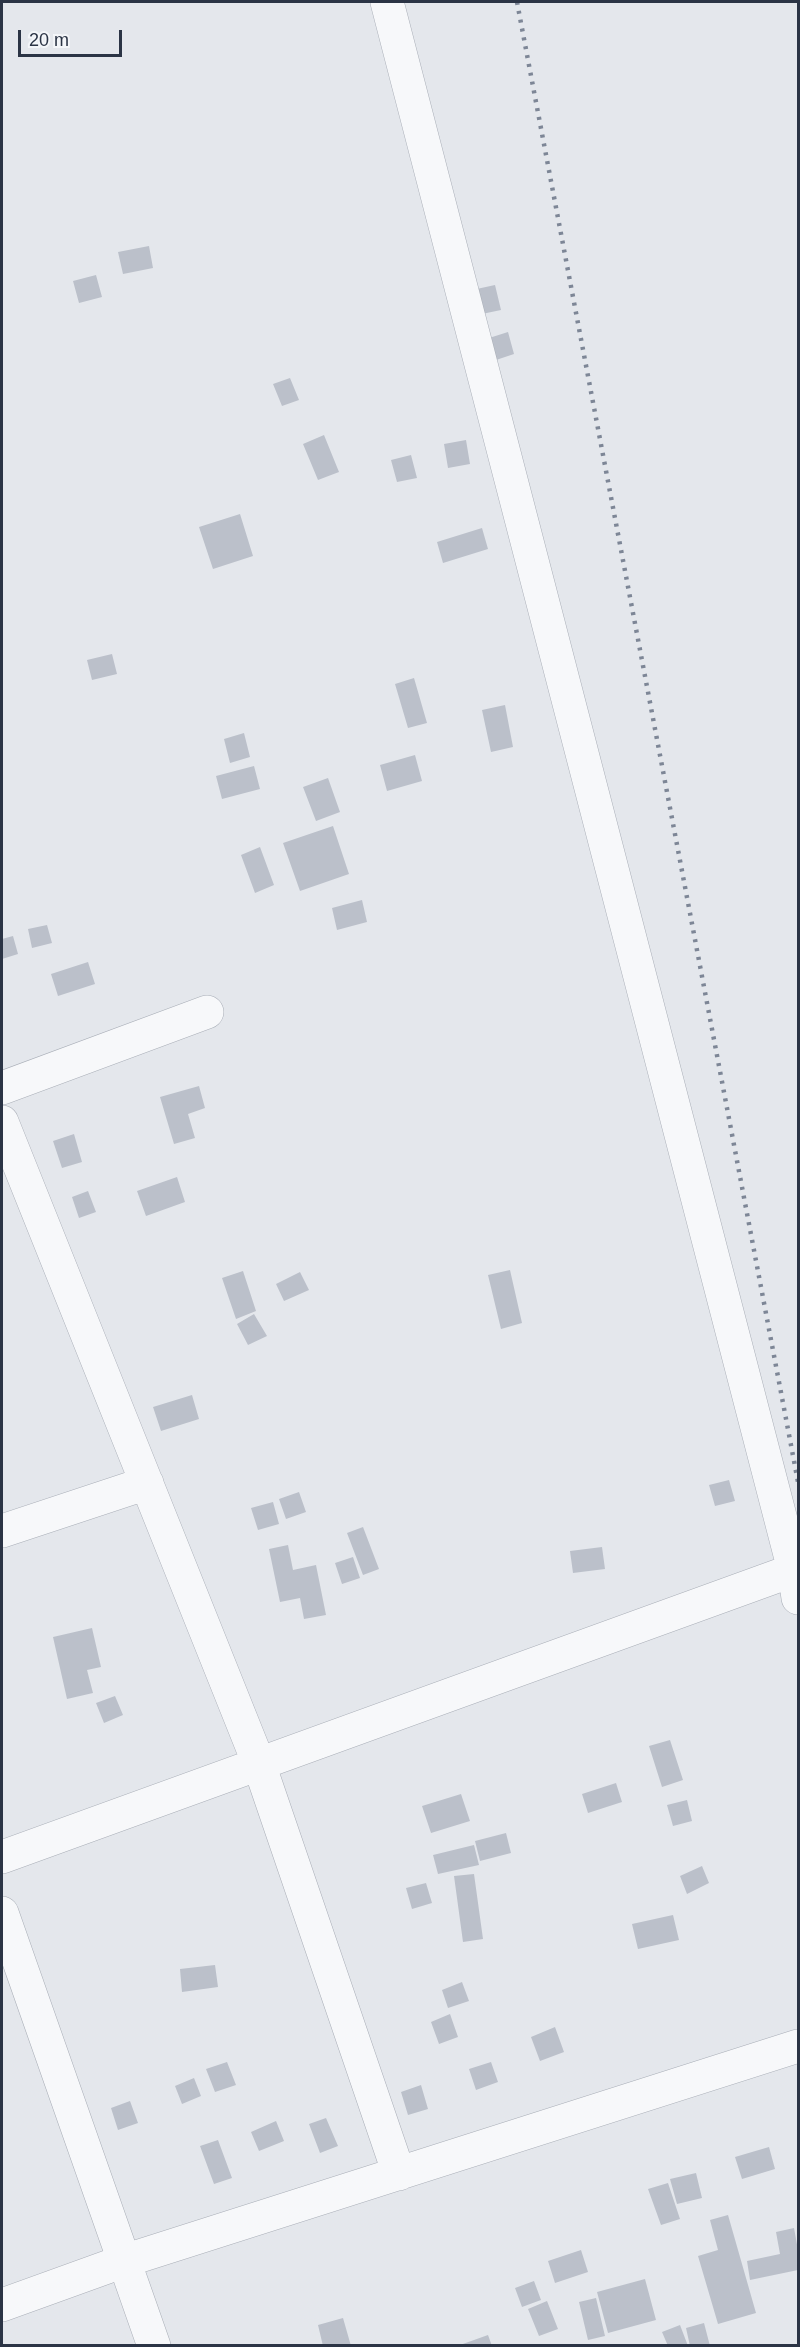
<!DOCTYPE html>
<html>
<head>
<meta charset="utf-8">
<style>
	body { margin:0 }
	#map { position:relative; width:800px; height:2347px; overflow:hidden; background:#e4e7ec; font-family:Helvetica,sans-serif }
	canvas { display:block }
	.frame { position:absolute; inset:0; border:3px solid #2b3445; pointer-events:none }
	.scale { position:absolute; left:18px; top:30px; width:104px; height:27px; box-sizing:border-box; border:3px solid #2b3445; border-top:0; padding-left:8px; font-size:18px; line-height:21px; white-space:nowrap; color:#2b3445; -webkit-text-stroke:4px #f4f6f9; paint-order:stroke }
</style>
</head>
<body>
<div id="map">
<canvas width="800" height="2347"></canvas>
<div class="frame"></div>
<div class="scale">20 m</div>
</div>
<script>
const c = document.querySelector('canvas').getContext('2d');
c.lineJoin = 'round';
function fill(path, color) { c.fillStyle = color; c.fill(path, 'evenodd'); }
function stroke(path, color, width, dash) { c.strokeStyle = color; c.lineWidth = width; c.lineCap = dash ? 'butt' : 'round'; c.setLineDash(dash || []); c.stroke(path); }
const building = new Path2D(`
	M149,246L153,268L123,274L118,252Z
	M96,275L102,297L79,303L73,281Z
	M495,285L501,310L477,315L472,290Z
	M508,332L514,354L493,361L486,339Z
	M290,378L299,400L282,406L273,384Z
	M324,435L339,472L318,480L303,444Z
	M466,440L470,464L448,468L444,444Z
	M411,455L417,478L397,482L391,460Z
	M240,514L253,556L213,569L199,527Z
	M482,528L488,549L443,563L437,542Z
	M112,654L117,674L92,680L87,660Z
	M414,678L427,723L408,728L395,684Z
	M505,705L513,747L491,752L482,710Z
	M244,733L250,757L230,763L224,739Z
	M415,755L422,781L387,791L380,765Z
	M254,766L260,789L222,799L216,776Z
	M328,778L340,812L316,821L303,787Z
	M333,826L349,874L300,891L283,843Z
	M260,847L274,885L255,893L241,855Z
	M362,900L367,922L337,930L332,908Z
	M47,925L52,943L32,948L28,929Z
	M13,936L18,954L2,959V939Z
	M88,962L95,984L58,996L51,974Z
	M199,1086L205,1108L188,1114L195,1138L174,1144L160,1097Z
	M74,1134L82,1162L62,1168L53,1141Z
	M177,1177L185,1202L146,1216L137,1191Z
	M88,1191L96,1212L79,1218L72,1197Z
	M510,1270L522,1323L501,1329L488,1275Z
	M243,1271L256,1311L236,1319L222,1278Z
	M300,1272L309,1290L284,1301L276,1284Z
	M254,1314L267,1336L248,1345L237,1324Z
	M192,1395L199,1419L161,1431L153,1407Z
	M729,1480L735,1501L715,1506L709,1485Z
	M299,1492L306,1512L286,1519L279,1499Z
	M273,1502L279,1524L258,1530L251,1508Z
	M363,1527L379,1569L363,1575L347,1533Z
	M288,1545L293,1570L316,1565L326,1615L304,1619L300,1598L280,1602L269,1549Z
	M602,1547L605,1569L573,1573L570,1551Z
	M353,1557L360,1578L342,1584L335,1563Z
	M92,1628L101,1667L87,1670L93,1693L67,1699L53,1637Z
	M115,1696L123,1715L104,1723L96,1703Z
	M670,1740L683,1780L662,1787L649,1746Z
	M616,1783L622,1802L588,1813L582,1794Z
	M461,1794L470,1821L431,1833L422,1806Z
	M687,1800L692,1821L673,1826L667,1805Z
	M506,1833L511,1853L480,1861L475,1841Z
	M474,1845L479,1865L438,1874L433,1855Z
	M702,1866L709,1883L687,1894L680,1876Z
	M474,1874L483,1939L463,1942L454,1876Z
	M426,1883L432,1903L412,1909L406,1888Z
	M673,1915L679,1940L638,1949L632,1924Z
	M215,1965L218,1987L182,1992L180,1969Z
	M462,1982L469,2001L448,2008L442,1990Z
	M450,2014L458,2037L439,2044L431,2022Z
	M555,2027L564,2052L540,2061L531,2037Z
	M227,2062L236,2085L215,2092L206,2069Z
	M491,2062L498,2082L476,2090L469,2069Z
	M194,2078L201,2096L182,2104L175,2086Z
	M421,2085L428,2109L408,2115L401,2092Z
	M130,2101L138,2123L118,2130L111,2108Z
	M326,2118L338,2146L320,2153L309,2124Z
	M276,2121L284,2141L259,2151L251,2132Z
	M218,2140L232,2178L214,2184L200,2146Z
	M769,2147L775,2169L742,2179L735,2157Z
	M696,2173L702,2198L677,2204L670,2179Z
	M668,2183L680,2219L661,2225L648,2189Z
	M728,2215L756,2313L718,2324L698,2256L718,2250L710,2220Z
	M794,2228L798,2250V2270L750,2280L747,2261L780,2254L776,2232Z
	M581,2250L588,2272L555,2283L548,2261Z
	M645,2279L656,2320L608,2333L597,2292Z
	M534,2281L541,2300L522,2307L515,2288Z
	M596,2298L605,2336L588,2340L579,2302Z
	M547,2301L558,2329L539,2336L528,2309Z
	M343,2318L351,2346H323L318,2325Z
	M704,2323L710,2346H690L686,2328Z
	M680,2325L688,2346H668L662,2332Z
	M488,2335L492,2346H461L460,2345Z`);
const minor = new Path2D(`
	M387,2L794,1570L798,1598
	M2,1088L207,1012
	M2,1122L259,1764L399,2174
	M2,1531L147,1483
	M2,1857L794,1570
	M2,1913L154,2346
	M2,2305L124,2261L798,2046`);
const rail = new Path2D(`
	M517,2L798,1482`);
fill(building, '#bbc0ca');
stroke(minor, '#a9aeb7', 34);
stroke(minor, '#f7f8fa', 33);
stroke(rail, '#7d8696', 4.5, [3, 6]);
</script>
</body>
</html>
